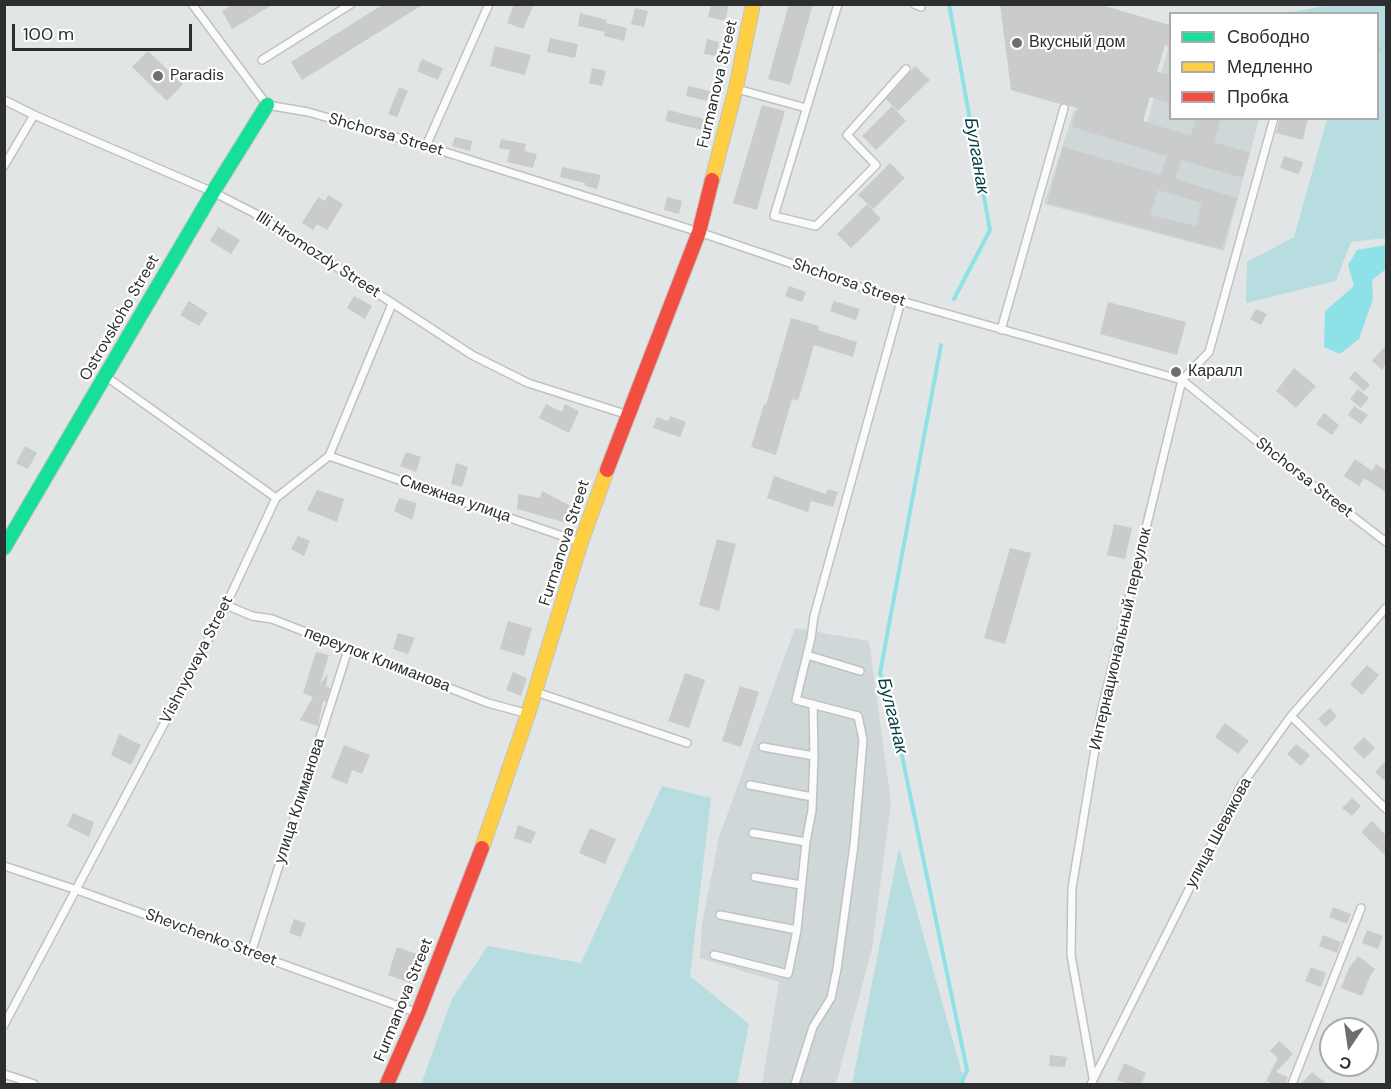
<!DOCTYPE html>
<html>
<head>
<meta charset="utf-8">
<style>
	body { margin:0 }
	#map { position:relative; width:1391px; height:1089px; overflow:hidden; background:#e2e5e5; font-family:"DM Sans",sans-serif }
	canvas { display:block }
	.frame { position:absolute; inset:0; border:6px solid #2d2e2f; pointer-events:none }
	.legend { position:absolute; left:1169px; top:12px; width:210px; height:108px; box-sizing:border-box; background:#fff; border:2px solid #ababac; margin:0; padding:8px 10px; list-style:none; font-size:18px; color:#2d2e2f }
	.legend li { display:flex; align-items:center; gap:12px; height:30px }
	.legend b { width:30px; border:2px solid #ababac }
	.north { position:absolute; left:1319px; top:1017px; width:60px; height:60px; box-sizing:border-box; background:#fff; border:2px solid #ababac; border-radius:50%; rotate:193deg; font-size:16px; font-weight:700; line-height:24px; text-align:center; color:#2d2e2f }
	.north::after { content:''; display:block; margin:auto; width:21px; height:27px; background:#6c6e6f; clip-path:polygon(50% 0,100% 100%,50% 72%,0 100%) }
	.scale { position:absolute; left:12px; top:24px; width:180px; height:27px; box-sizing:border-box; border:3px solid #2d2e2f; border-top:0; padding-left:8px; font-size:18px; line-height:21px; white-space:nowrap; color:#2d2e2f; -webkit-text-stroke:4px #fff; paint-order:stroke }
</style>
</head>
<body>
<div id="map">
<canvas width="1391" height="1089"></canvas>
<div class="frame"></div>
<ul class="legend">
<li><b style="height:8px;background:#16e098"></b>Свободно</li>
<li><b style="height:8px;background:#ffcf43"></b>Медленно</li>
<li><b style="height:8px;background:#f24e42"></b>Пробка</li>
</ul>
<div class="north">С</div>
<div class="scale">100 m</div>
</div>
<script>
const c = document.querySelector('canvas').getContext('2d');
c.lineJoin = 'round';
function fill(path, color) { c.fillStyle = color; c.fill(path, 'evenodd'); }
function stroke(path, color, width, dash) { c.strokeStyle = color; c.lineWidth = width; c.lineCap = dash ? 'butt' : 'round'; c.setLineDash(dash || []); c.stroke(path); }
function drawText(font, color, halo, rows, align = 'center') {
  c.font = font + ' "DM Sans",sans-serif'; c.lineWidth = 4.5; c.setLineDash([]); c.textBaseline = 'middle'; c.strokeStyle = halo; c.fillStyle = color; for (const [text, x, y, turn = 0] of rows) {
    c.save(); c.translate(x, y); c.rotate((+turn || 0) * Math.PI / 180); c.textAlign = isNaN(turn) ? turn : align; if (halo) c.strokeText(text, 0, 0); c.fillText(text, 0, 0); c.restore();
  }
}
const built = new Path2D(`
	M1170,41V118L1259,119L1224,251L1044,204L1074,110L1145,130Z
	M795,628L869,641L891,803L872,948L836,1084H762L779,982L700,958L702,924L719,837Z`);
const green = new Path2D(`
	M1335,4L1386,5V238L1351,242L1336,281L1246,303L1247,262L1294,237L1327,119L1378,118V14L1287,13Z
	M662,786L711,798L690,976L749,1024L737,1084H421L452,999L488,946L581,963Z
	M899,848L965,1084H852Z`);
const water = new Path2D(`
	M1386,245V269L1372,280L1373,299L1359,339L1340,354L1324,347L1325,311L1354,286L1348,265L1357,250Z`);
const stream = new Path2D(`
	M949,4L990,230L954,299
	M941,345L880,673L895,722L967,1070L961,1084`);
const building = new Path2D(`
	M233,4H274L232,29L222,11Z
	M384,4H424L302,80L291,62Z
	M514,4H534L523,29L507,23Z
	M711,4H729L725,21L708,17Z
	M789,4H813L790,85L768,79Z
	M1000,4H1098L1170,25V47L1165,45L1157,72L1170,75V103L1150,97L1143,121L1191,136L1196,118H1221L1214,142L1250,153L1243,178L1181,160L1175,179L1237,198L1222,249L1047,203L1063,147L1161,175L1167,156L1072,127L1077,108L1069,106L1066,103L1060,104L1011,90ZM1158,190L1202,203L1196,226L1150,215Z
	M635,8L648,11L644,27L631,24Z
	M580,13L607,20L605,32L578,26Z
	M607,23L627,28L624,41L604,36Z
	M550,38L578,44L575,58L547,52Z
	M707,39L719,42L716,56L704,54Z
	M495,46L531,55L525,75L490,66Z
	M148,51L183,84L167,101L132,67Z
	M422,59L443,68L438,80L417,71Z
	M915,66L930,80L898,111L886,99Z
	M592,68L606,71L602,86L589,83Z
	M688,86L710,91L707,101L686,96Z
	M399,87L408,91L397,117L388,114Z
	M762,105L785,111L757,210L733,203Z
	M892,106L906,121L876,150L862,136Z
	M668,110L705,119L702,130L665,121Z
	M1280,118H1308L1303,140L1276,133Z
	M455,137L472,141L470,151L452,146Z
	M501,139L526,144L524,151L537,154L533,168L507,162L510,150L499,148Z
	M1284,156L1303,162L1299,174L1280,168Z
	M890,163L905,178L873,209L858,195Z
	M562,167L601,175L597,189L585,186V183L560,177Z
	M328,195L343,204L327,230L317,224L313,230L302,223L318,197L325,201Z
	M667,197L682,201L679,214L664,210Z
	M867,204L881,219L851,248L837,234Z
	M218,227L240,240L231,254L210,241Z
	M789,286L806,292L802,302L785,296Z
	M354,296L372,306L365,319L347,308Z
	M189,301L208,313L199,326L180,315Z
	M834,301L860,309L856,320L830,311Z
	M1108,302L1186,322L1177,355L1100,334Z
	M1256,309L1267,314L1261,325L1250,319Z
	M791,318L819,326L818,330L857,342L853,357L814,345L798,401L792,399L776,455L751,447L764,404L766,405Z
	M1386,345V364L1382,370L1372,361Z
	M1294,368L1316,386L1296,408L1276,391Z
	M1355,371L1370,385L1364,391L1349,378Z
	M1358,389L1369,398L1361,408L1350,399Z
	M546,404L562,412L565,404L579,411L569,433L539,418Z
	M1354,406L1368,415L1361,424L1348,415Z
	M1324,413L1339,425L1332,435L1316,424Z
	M670,416L686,422L680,437L653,428L657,417L668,421Z
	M25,446L37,453L28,469L16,463Z
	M406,452L421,457L416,472L400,466Z
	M1355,459L1372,471L1376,464L1386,471V492L1364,478L1359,486L1344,476Z
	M456,463L468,467L462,487L451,484Z
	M774,476L826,494L828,489L838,492L833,507L811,501L808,512L767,498Z
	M317,490L344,499L337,522L307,510Z
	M542,491L575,508L570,524L517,509L518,494L540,498Z
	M399,498L417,503L412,520L394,511Z
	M1114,524L1132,528L1125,559L1107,555Z
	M298,536L310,541L304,556L291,549Z
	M717,539L736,544L719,611L699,605Z
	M1010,548L1031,553L1005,644L984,638Z
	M508,621L532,628L524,656L500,649Z
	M398,633L415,638L408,654L393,649Z
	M316,652L329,655L320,684L327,675H328L326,686L330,688L326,702L323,701L318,726L300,720L313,697L303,693Z
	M1367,665L1379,675L1362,695L1350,684Z
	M513,672L527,678L521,696L506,690Z
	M685,673L705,680L689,728L668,721Z
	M740,686L759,692L741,747L722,741Z
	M1330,708L1337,716L1326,727L1318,719Z
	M1225,723L1249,741L1238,754L1215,737Z
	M119,734L141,745L131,765L111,755Z
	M1364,737L1375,748L1364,759L1353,748Z
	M1296,744L1310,755L1301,766L1287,754Z
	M344,745L370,755L362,774L352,770L347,784L331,778Z
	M1386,760V782L1375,772Z
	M1352,798L1361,806L1352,816L1342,808Z
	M73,813L94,822L89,837L67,826Z
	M1372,821L1386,835V856L1361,832Z
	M518,825L536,832L531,844L514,838Z
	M590,828L616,839L605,864L579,853Z
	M1333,907L1351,914L1347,924L1329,917Z
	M294,919L306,923L301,937L289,933Z
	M1367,930L1383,936L1378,949L1362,943Z
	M1323,935L1341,942L1337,953L1319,946Z
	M397,947L422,956L413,984L388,975Z
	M1358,956L1375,969L1370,976L1362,996L1341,988L1349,968Z
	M1311,967L1326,973L1321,987L1305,981Z
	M1279,1041L1293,1054L1276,1072L1288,1077L1285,1084H1273L1266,1081L1278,1058L1270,1051Z
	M1050,1055L1067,1057L1065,1067L1049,1066Z
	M1124,1063L1146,1073L1141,1084H1127L1117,1080Z
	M1312,1072L1327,1084H1301Z`);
const path = new Path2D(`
	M1378,49L1386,46`);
const lane = new Path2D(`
	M192,4L267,105L308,112L426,146L699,232L901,301L1182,380L1281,461L1386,542
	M838,4L774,216L816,226L876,165L847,135L906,69
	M914,4L921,7
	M262,60L351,4
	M737,89L806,108
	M4,100L34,115L213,192L254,213L472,355L528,383L625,414
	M426,146L489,4
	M4,166L34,115
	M1001,330L1064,108
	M108,378L276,498
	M329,456L580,542
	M226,605L252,616L272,619L488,703L525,713
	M807,655L860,671
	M536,692L687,743
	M1291,716L1386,809
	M763,747L814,756
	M750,785L812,797
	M753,833L806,842
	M4,866L77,890L415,1012
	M755,877L801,885
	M720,915L797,930
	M251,953L348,650
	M714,955L788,974L797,930L806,842L812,810L814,756L813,704
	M4,1025L191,673L226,605L276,498L329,456L392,304
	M4,1074L34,1084
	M1093,1078L1071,955L1072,888L1101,713L1182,380L1209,352L1274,118
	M795,1084L813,1027L831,998L837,969L854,845L863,740L858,716L796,700L811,638L814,616L901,301
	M1091,1084L1241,786L1291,716L1386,608
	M1292,1084L1361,908`);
const fast = new Path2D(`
	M4,548L213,192L267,105`);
const slow = new Path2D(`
	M712,180L736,88L753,4
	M482,848L528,714L581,542L607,470`);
const jam = new Path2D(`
	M607,470L699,232L712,180
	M387,1084L418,1013L482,848`);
const markers = [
	[1017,43,6,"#6c6e6f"],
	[158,76,6,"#6c6e6f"],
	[1176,372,6,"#6c6e6f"]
];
const poiNames = [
	["Вкусный дом",1029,43],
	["Paradis",170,76],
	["Каралл",1188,372]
];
const streetNames = [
	["Furmanova Street",718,84,-77],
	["Shchorsa Street",386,135,16],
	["Illi Hromozdy Street",318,255,33],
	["Shchorsa Street",849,283,19],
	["Ostrovskoho Street",120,318,-60],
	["Shchorsa Street",1304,478,38],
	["Смежная улица",455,499,19],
	["Furmanova Street",565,543,-72],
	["Интернациональный переулок",1121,639,-77],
	["Vishnyovaya Street",197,660,-63],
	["переулок Климанова",377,660,21],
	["улица Климанова",300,801,-72],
	["улица Шевякова",1219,833,-62],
	["Shevchenko Street",211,938,20],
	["Furmanova Street",404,1000,-68]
];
const waterNames = [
	["Булганак",976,156,80],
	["Булганак",892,716,76]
];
fill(built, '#cfd7d8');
fill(green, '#b7dde0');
fill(water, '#8ee2e7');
stroke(stream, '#8ee2e7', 4);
fill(building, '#cacccc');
stroke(lane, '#c0c2c2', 10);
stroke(fast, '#c0c2c2', 16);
stroke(slow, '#c0c2c2', 16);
stroke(jam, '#c0c2c2', 16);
stroke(path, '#c4c4c4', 2, [3, 3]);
stroke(lane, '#fbfbfb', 7);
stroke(fast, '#16e098', 14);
stroke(slow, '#ffcf43', 14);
stroke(jam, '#f24e42', 14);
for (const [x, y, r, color] of markers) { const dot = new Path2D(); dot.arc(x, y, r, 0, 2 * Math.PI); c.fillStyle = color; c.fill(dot); stroke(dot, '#fff', 2); }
drawText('16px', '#2d2e2f', '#fff', poiNames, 'left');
drawText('16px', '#2d2e2f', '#fff', streetNames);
drawText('italic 18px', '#033e41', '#fff', waterNames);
</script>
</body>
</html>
